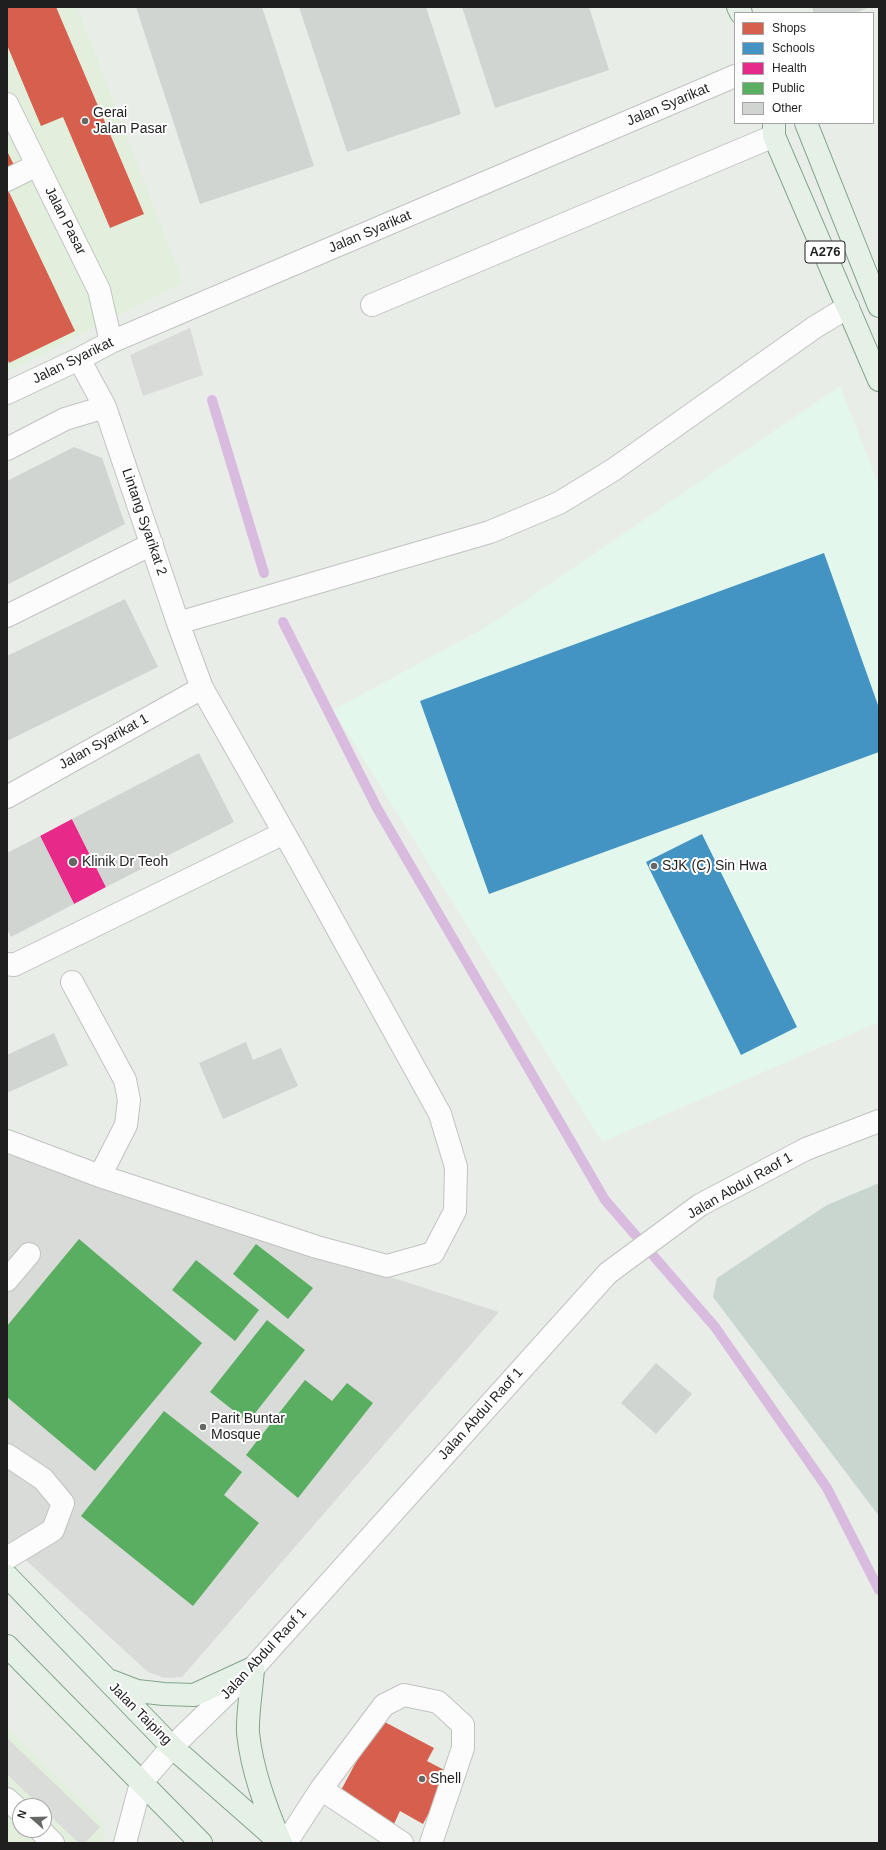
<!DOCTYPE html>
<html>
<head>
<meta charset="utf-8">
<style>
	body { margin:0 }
	#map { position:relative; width:886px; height:1850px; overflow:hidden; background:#e8ede8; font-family:Helvetica,sans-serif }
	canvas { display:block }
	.frame { position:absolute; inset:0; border:8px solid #1f1f1f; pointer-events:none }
	.legend { position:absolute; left:734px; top:12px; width:140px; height:112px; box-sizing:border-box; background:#fff; border:1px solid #a5a5a5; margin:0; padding:5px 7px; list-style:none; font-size:12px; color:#1f1f1f }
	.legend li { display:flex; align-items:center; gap:8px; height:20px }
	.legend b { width:20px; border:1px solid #a5a5a5 }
	.north { position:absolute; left:12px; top:1798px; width:40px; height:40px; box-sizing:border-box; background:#fff; border:1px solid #a5a5a5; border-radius:50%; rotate:290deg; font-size:11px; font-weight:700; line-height:16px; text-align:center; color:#1f1f1f }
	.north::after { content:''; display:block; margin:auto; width:14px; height:18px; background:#656765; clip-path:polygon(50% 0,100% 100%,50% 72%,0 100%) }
</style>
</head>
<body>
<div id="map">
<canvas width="886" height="1850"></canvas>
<div class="frame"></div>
<ul class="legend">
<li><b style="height:11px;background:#d6604d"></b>Shops</li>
<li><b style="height:11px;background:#4393c3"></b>Schools</li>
<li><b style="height:11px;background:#e7298a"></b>Health</li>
<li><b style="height:11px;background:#5aae61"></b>Public</li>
<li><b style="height:11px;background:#d1d5d1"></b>Other</li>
</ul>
<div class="north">N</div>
</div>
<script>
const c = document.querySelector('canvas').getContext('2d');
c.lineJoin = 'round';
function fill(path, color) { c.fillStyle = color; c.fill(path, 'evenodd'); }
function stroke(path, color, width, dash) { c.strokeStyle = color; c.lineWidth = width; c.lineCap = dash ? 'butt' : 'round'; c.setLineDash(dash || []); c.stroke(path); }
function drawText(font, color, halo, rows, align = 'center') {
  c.font = font + ' Helvetica,sans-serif'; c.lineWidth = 4; c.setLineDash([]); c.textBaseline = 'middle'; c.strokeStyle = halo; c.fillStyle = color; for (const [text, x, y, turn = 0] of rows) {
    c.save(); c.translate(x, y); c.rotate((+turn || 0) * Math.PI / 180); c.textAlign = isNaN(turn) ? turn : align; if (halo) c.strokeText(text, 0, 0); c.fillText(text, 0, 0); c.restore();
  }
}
const commercial = new Path2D(`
	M7,7H77L183,283L7,372Z
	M7,1728L104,1824V1843H7ZM20,1806H44V1830H20Z`);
const education = new Path2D(`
	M840,386L879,486V1022L602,1142L333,710L488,626Z`);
const religious = new Path2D(`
	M190,328L203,375L143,396L130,355Z
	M7,1153L499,1312L182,1677L165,1678L148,1672L7,1543Z`);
const construction = new Path2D(`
	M879,1183V1516L713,1297L717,1278L827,1205Z`);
const parking = new Path2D(`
	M7,1738L100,1827L85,1843H79L44,1810V1806H40L7,1774Z`);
const shops = new Path2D(`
	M7,7H56L144,214L110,228L63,117L41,126L7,45Z
	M7,151L16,169L7,173Z
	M9,192L75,331L9,363L7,358V193Z
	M379,1719L434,1748L427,1761L450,1773L423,1824L400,1811L394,1824L339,1794Z`);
const schools = new Path2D(`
	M824,553L879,708V752L489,894L420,701Z
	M702,834L797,1027L741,1055L646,862Z`);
const health = new Path2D(`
	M72,819L106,887L74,904L40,836Z`);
const public = new Path2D(`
	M79,1239L202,1343L95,1471L7,1397V1326Z
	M256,1244L313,1288L288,1319L233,1274Z
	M196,1260L259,1310L235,1341L172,1290Z
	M267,1320L305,1350L248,1422L210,1392Z
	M305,1380L332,1401L347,1383L373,1403L298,1498L246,1455Z
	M164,1411L242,1472L224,1495L259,1523L193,1606L81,1516Z`);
const stream = new Path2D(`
	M212,400L264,573
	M283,622L377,808L605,1200L715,1327L827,1488L879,1590`);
const building = new Path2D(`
	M136,7H262L314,166L200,204Z
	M299,7H426L461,114L347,152Z
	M462,7H589L609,70L495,108Z
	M812,7H869L856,13H814Z
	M74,447L102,458L125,524L7,585V481Z
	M125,599L158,667L7,741V656Z
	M199,753L234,822L106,887L72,819Z
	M40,836L74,904L11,937L7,929V853Z
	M54,1033L68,1065L7,1093V1055Z
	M246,1042L253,1060L281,1048L298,1086L223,1119L199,1063Z
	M656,1363L692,1394L656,1434L621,1403Z`);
const minor = new Path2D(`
	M7,104L99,290L111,342
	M7,180L37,165
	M372,305L774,136
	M7,393L79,359L111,342L735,76
	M7,449L65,419L105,407
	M7,616L152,544
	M178,623L490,532L559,503L613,470L815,327L848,307
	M7,797L202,688
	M7,964L14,965L284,833
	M72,982L125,1080L129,1100L126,1125L100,1176
	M7,1141L100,1176L317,1247L387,1266L433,1253L455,1211L456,1167L440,1114L295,852L202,688L178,623L105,407L79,359
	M7,1280L29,1254
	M7,1455L43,1479L63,1503L53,1530L7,1558
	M321,1789L402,1843
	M7,1799L20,1811
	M40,1830L53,1843
	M125,1843L141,1783L172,1747L253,1668L608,1273L700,1205L806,1149L879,1121
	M286,1843L321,1789L384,1705L404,1695L438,1702L463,1725V1748L431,1843`);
const major = new Path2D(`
	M738,7L741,13
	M774,123V136L879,380
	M806,123L879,306
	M7,1576L172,1747L281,1843
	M7,1646L201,1843
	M111,1681L137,1691L164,1694L194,1695L253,1668C252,1688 247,1714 248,1733C252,1770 265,1805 279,1839`);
const markers = [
	[85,121,4,"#656765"],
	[73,862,5,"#656765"],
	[654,866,4,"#656765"],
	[203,1427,4,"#656765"],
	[422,1779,4,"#656765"]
];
const shields = [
	[825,252,40]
];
const shieldNames = [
	["A276",825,252]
];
const streetNames = [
	["Jalan Syarikat",668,105,-23],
	["Jalan Pasar",65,221,63],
	["Jalan Syarikat",370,232,-23],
	["Jalan Syarikat",73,361,-26],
	["Lintang Syarikat 2",144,522,71],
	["Jalan Syarikat 1",104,742,-29],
	["Jalan Abdul Raof 1",740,1186,-30],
	["Jalan Abdul Raof 1",481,1414,-48],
	["Jalan Abdul Raof 1",264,1654,-47],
	["Jalan Taiping",140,1714,45]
];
const poiNames = [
	["Gerai",93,113],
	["Jalan Pasar",93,129],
	["Klinik Dr Teoh",82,862],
	["SJK (C) Sin Hwa",662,866],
	["Parit Buntar",211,1419],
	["Mosque",211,1435],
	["Shell",430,1779]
];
fill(commercial, '#e3efdd');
fill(education, '#e3f7ed');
fill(religious, '#d9dbd9');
fill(construction, '#c9d6d0');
fill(parking, '#dadcda');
fill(shops, '#d6604d');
fill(schools, '#4393c3');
fill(health, '#e7298a');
fill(public, '#5aae61');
stroke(stream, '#d9bbe0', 10);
fill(building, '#d1d5d1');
stroke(minor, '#c0c3c0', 24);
stroke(major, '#84a48b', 24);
stroke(minor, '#fcfcfc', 22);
stroke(major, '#e5f0e6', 22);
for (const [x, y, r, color] of markers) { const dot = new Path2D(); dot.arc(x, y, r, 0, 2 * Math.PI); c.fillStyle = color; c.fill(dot); stroke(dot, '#fff', 1.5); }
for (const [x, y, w] of shields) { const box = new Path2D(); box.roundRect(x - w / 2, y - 11, w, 22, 3); c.fillStyle = '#fff'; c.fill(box); stroke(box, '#1f1f1f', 1); }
drawText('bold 13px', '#1f1f1f', null, shieldNames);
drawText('14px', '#1f1f1f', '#fff', streetNames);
drawText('14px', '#1f1f1f', '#fff', poiNames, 'left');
</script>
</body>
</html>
